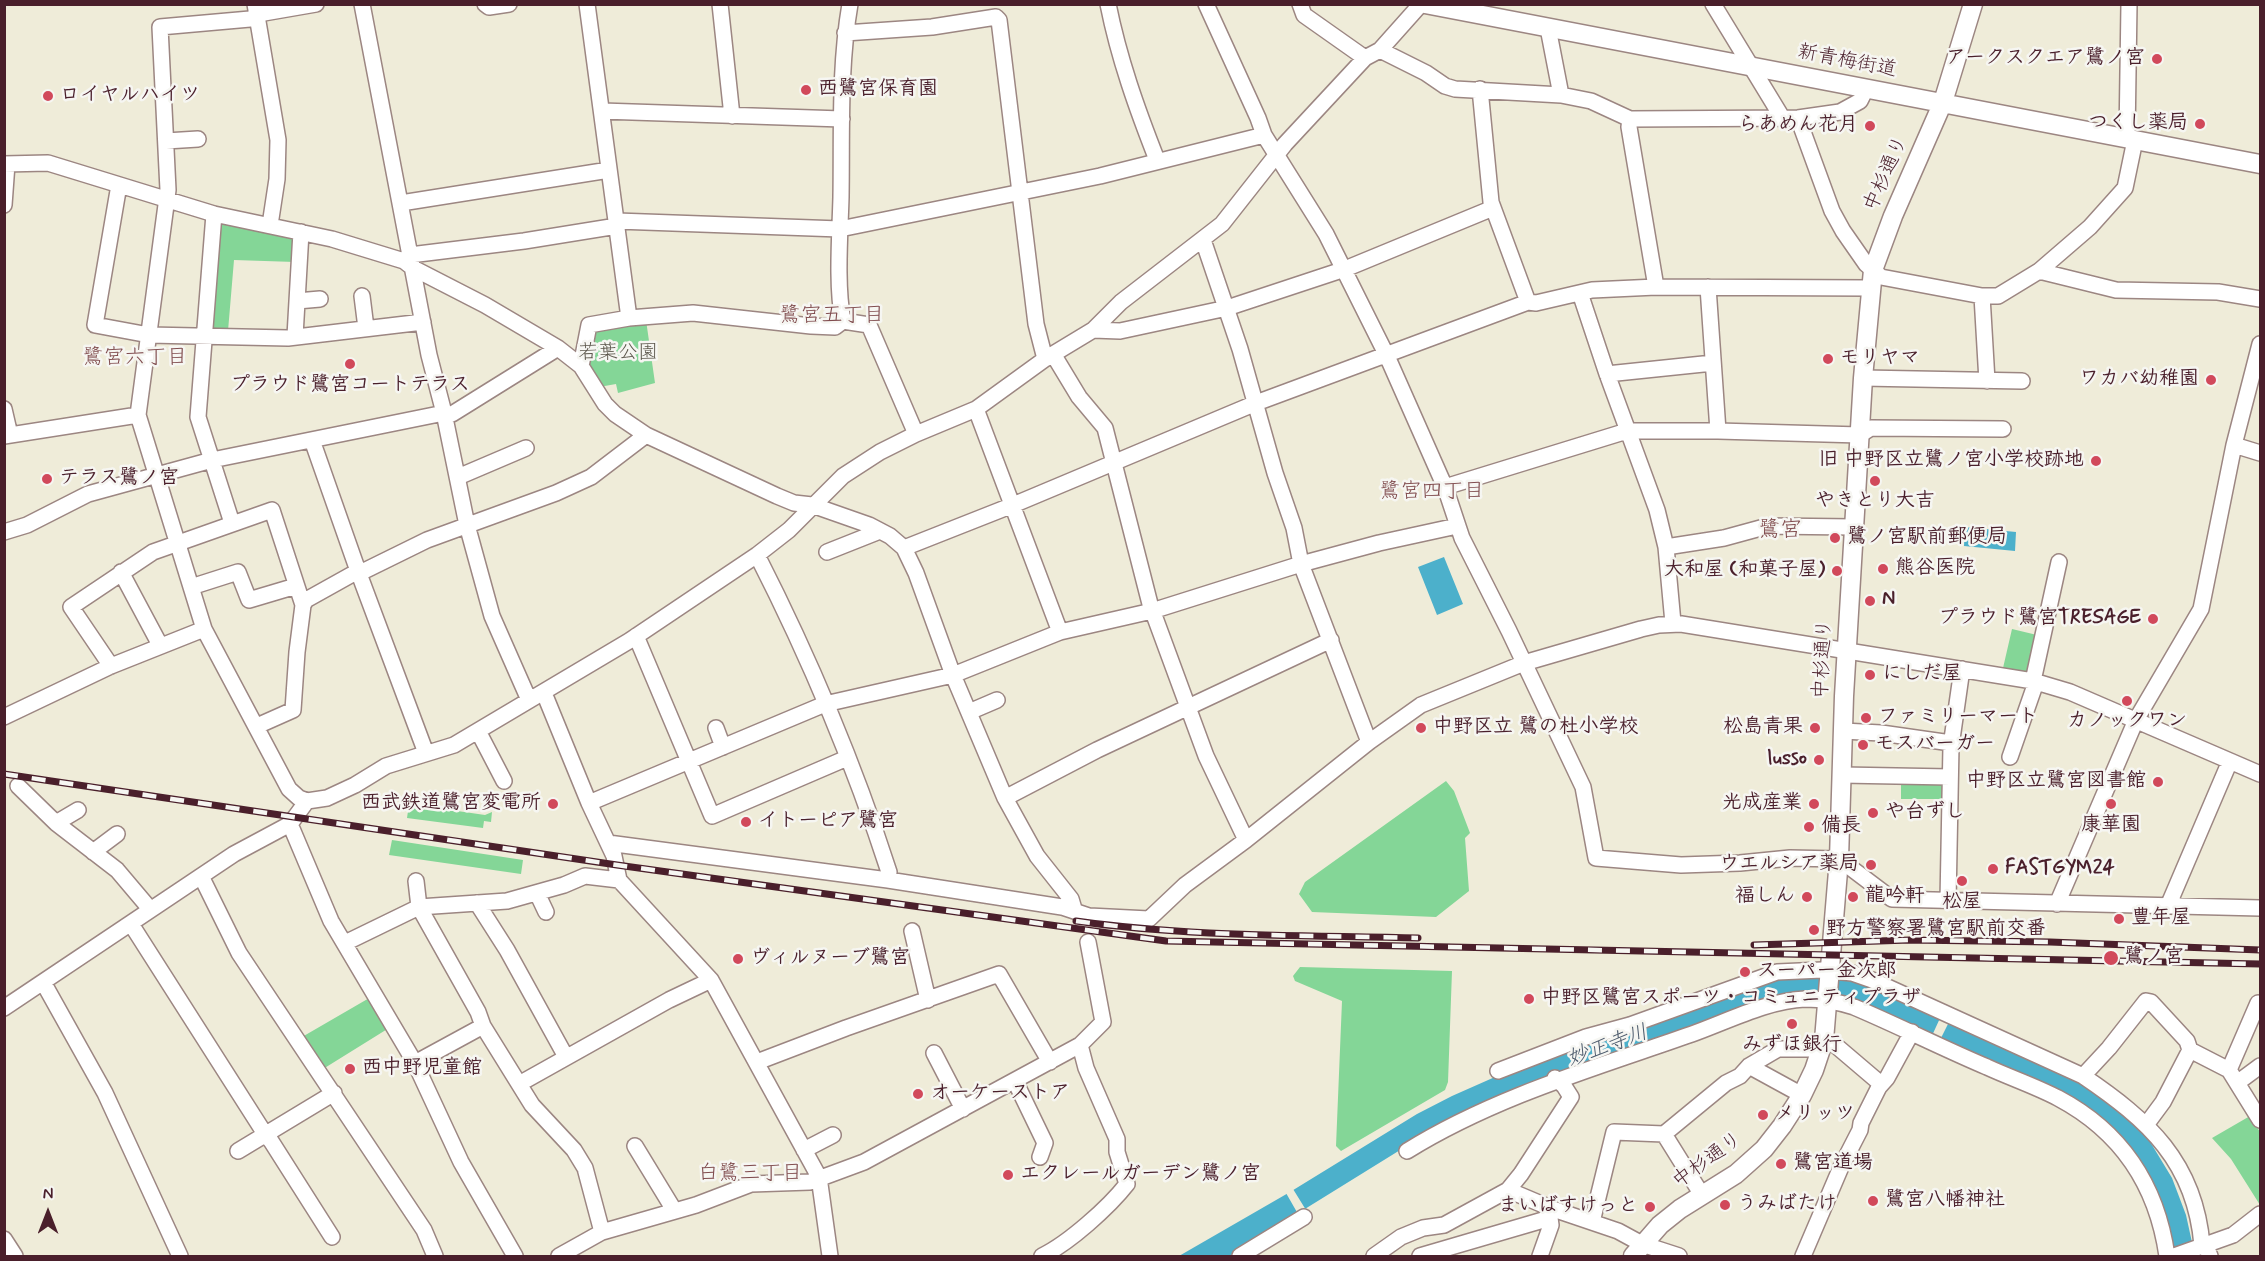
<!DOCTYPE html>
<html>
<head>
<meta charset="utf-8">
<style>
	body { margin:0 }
	#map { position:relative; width:2265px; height:1261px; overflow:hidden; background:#efecd9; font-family:Mynerve,sans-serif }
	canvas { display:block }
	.frame { position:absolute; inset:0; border:6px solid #4a1f2b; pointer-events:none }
	.north { position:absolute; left:18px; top:1183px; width:60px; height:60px; -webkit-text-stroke:4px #f6f6f2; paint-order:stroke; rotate:0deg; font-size:16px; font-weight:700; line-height:24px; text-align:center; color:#4a1f2b }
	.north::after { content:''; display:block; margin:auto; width:21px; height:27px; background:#4a1f2b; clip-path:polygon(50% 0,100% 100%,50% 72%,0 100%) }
</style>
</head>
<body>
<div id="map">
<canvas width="2265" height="1261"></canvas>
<div class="frame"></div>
<div class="north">N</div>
</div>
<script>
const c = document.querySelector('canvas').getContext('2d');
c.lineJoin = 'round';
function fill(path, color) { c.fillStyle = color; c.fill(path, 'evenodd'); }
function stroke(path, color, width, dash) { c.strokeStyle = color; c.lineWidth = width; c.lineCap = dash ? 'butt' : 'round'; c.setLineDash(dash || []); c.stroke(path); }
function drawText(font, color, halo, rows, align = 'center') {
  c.font = font + ' Mynerve,"Klee One",sans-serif'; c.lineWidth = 5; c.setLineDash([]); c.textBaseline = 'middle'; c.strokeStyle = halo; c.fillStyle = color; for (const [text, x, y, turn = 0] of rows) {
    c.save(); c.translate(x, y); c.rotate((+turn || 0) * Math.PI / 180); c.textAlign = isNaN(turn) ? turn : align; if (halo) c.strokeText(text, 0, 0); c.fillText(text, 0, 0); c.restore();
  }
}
const green = new Path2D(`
	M218,220L295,235V262L234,260L228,331H210Z
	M646,320L655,383L618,393L616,384L599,387L586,366L594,329Z
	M2012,629L2037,635L2029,674L2003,668Z
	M1446,781L1454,791L1470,833L1465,838L1469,891L1436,917L1312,912L1299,894L1305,882Z
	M1901,781L1941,782L1944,785V799H1901Z
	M409,804L485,815L492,812L491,822L484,821L483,828L407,818Z
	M392,840L523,860L521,874L389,855Z
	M1300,967L1452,971L1448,1082L1445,1090L1341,1151L1336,1146L1342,1001L1295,981L1293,976Z
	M371,997L389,1028L323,1069L302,1037Z
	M2250,1116L2260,1132V1205L2231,1159L2212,1138Z`);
const water = new Path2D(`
	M1965,527L2016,532L2015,551L1964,546Z
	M1444,557L1463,604L1437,615L1418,567Z
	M1789,974L1849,978L2073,1077L2111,1100L2146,1135L2172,1178L2186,1215L2195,1256H2171L2117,1136L1856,1004L1791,997L1405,1147L1229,1256H1179L1290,1192L1417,1114L1452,1096L1504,1073Z`);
const pier = new Path2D(`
	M1941,1016L1950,1020L1938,1044L1930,1040Z
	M1293,1189L1306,1210L1298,1214L1286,1193Z`);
const minor = new Path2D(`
	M255,4L278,140L277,179L270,225
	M316,4L264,13L250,19L160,27L168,190L138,415L204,629L289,789L299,798L307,801L327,798L355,785L386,766L454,745L629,641L757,555L789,530L843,476L880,452L916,434L976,409L1045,359L1093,330L1121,302L1222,224L1285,144L1365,58L1380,50L1421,4
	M362,4L429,355L444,413L467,525L492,616L529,700
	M485,4L489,7L509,4
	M587,4L629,318
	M720,4L732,116
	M1108,4C1119,59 1137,109 1157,160
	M1206,4L1258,118L1264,135L1326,234L1387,356L1445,487L1462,538L1509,631L1583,787L1596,858L1681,865L1740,863L1790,858L1839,859L1892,899L2260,908
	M1300,4L1304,15L1365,58
	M1713,4L1783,119
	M1548,28L1561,95
	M845,33L932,27L996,17L999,20L1036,324L1045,359
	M1380,50L1426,73L1445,86L1455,89L1561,95L1591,101L1630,119L1798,118L1840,112L1860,101L1866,89
	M1480,89L1491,202L1528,302
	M602,111L842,119
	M1798,118L1832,211L1843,231L1866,264L1881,277L1982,296H1998L2039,271L2090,227L2125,188L2135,140
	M1630,119L1629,127L1656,287
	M2127,138L2129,4
	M166,141L198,139
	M4,164L48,163L214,214L332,239L404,261L413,268L485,305L558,348L581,366L605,404L615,414L646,435L777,496L794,503L812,505L869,525L890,536L904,548L916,573L953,675L1005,798L1037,856L1071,899L1074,909
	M119,185L95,325L149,335L288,338L423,322
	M401,203L609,170
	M4,205L7,164
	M214,214L198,417L232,523
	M617,221L840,229L1100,176L1264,135
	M1203,240L1240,349L1275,473L1294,528L1301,564L1369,742
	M410,255L524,241L617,226
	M2039,271L2116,290L2218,292L2260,299
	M1708,287L1718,431
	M1580,293L1607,374L1657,510L1666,547L1673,623
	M362,296L366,328
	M1982,296L1987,381
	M297,301L320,299
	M843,321C836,285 840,235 841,197C842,133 839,68 850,4
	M1093,330L1120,331L1227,308L1345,269L1493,208
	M295,336L301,232
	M1053,354L1079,397L1105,428L1150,604L1206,756L1246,840
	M581,366L589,325L629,318L693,313L811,326L835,327L843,321L869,325L916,434
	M1607,374L1713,363
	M1863,378L2022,381
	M4,409L10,435
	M976,409L1060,632
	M4,436L138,415
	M312,440L358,571L426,753
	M2234,445L2260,453
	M458,477L526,448
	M1445,487L1627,431H1718L1860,435L1871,428L2003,429
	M4,532L27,525L88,494L212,460L444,413L452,414L558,348
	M1666,547L1724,538L1768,526L1854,527
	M904,548L1013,505L1256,403L1528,302L1536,303L1592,290L1656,287L1870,288
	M827,552L880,531
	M757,555C809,657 854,764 889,872L888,880
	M121,572L160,645
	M191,587L238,572L249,600L296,586
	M636,636L712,816L847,758
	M111,666L71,607L153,552L272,510L303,605
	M544,693L589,803L614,856L619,880L711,980L819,1177L830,1256
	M969,712L997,700
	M4,717L111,666L204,629
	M257,726L293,710L297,652L303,605L306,600L358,571L366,570L427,540L556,493L591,477L646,435
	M716,728L723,747
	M478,731L504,781
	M1843,731L1881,733L1951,743
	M2010,757L2034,688L2033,681L2059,562
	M1842,775L1950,777
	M18,786L56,823L117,870L150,909
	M1005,798L1097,750L1331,640
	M589,803L825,704L953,675L1060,632L1152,611L1301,564L1379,543L1457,526
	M56,823L78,810
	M290,824L331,921L415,1063L461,1162L515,1256
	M608,843L888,880L1062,907L1089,916L1149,919L1185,885L1246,840L1369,742L1421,705L1524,663L1641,629L1659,625L1681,624L2033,681L2070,692L2260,774
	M93,852L117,834
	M201,876L239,953L424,1230L435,1256
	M416,881L419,907L478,1012L483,1026L532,1105L574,1150L585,1168L602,1232
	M537,893L546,912
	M1948,901L1951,746L1962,669
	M477,903L507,950L566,1057
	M2057,904L2136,720L2201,609L2234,445L2260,344
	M2168,906L2230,761
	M131,924L265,1134L271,1141L332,1237
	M912,931L928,1000
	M345,943L419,907L507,901L564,885L585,876L619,880
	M43,982L105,1093L180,1256
	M4,1008L234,854L290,824L307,801
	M1824,1040L1834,1044L1881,1084
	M934,1053L963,1109
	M757,1062L846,1028L999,974L1050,1062
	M415,1063L483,1026
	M1749,1066L1802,1095
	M2229,1070L2258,1003
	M1498,1071L1586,1037L1630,1025L1777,972L1822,970L1852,973L1872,980L2083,1076C2148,1120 2195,1162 2202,1245L2208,1251L2210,1256
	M2083,1076L2109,1048L2146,1001L2151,1002L2187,1041L2190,1050L2229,1070L2260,1120
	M1555,1078L1564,1086L1571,1097L1521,1174L1508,1190L1553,1209L1618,1231L1642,1244L1679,1256
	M1015,1081L1045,1143L1040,1157
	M2237,1083L2260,1066
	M519,1084L669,1000L711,980
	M2146,1125L2163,1102L2190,1050
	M1664,1134L1702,1195
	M635,1146L674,1210
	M804,1150L833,1135
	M238,1151L334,1093
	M1407,1151C1494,1097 1595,1068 1692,1034C1726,1022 1769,1000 1805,999C1821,999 1839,1002 1854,1007C1899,1026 1942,1048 1987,1067C2011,1078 2035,1086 2058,1098C2122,1132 2157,1186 2167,1256
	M1592,1222L1614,1132L1664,1134L1726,1083L1740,1076L1749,1066L1778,1049H1813L1821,1051
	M4,1239L15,1256
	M559,1256L602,1232L696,1205L751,1184L810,1182L864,1162L1080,1045L1103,1022L1088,942
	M1042,1256C1069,1243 1109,1207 1127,1184L1117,1152V1139L1086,1068L1080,1045
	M1240,1256L1304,1217
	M1374,1256L1401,1237L1423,1228L1444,1225L1508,1190
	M1420,1256L1550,1218L1553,1209
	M1540,1256L1551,1225L1550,1218
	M1803,1256L1841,1167L1860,1130L1861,1123L1879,1087L1887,1078L1912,1032
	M2174,1256L2233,1235L2260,1214`);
const major = new Path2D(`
	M1425,4L2260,164
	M1633,1256L1660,1225L1680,1209L1736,1174L1764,1149L1782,1126L1802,1095L1814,1070L1824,1040L1839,859L1844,696L1863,378L1873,270L1893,216L1943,102L1973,4`);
const rail = new Path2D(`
	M4,774L617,865L1166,941L2260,964
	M1076,921C1189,937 1305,935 1418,938
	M1754,945L1910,940L2050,942L2260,950`);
const markers = [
	[2157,59,6,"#d1495b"],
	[806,90,6,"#d1495b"],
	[48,96,6,"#d1495b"],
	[2200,124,6,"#d1495b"],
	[1870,126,6,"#d1495b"],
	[1828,359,6,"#d1495b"],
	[350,364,6,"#d1495b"],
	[2211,380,6,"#d1495b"],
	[2096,461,6,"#d1495b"],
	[47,479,6,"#d1495b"],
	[1875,481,6,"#d1495b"],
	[1835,538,6,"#d1495b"],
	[1883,569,6,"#d1495b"],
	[1837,571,6,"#d1495b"],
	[1870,601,6,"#d1495b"],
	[2153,619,6,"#d1495b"],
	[1870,675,6,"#d1495b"],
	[2127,701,6,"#d1495b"],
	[1866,718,6,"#d1495b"],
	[1421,728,6,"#d1495b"],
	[1815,728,6,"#d1495b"],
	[1863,745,6,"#d1495b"],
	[1819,760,6,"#d1495b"],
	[2158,782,6,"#d1495b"],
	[553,804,6,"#d1495b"],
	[1814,804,6,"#d1495b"],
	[2111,804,6,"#d1495b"],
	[1873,813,6,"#d1495b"],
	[746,822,6,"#d1495b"],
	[1809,827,6,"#d1495b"],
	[1871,865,6,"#d1495b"],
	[1993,869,6,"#d1495b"],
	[1962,881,6,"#d1495b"],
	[1807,897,6,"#d1495b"],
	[1853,897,6,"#d1495b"],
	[2119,919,6,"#d1495b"],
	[1814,930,6,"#d1495b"],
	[2111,958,8,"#d1495b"],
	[738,959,6,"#d1495b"],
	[1745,972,6,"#d1495b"],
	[1529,999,6,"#d1495b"],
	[1792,1024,6,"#d1495b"],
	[350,1069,6,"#d1495b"],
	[918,1094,6,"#d1495b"],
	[1763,1115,6,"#d1495b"],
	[1781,1164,6,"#d1495b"],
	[1008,1175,6,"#d1495b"],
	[1873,1201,6,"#d1495b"],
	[1725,1205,6,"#d1495b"],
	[1650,1207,6,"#d1495b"]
];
const poiNames = [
	["アークスクエア鷺ノ宮",2145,59,"right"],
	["西鷺宮保育園",818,90],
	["ロイヤルハイツ",60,96],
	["つくし薬局",2188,124,"right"],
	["らあめん花月",1858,126,"right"],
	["モリヤマ",1840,359],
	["ワカバ幼稚園",2199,380,"right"],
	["プラウド鷺宮コートテラス",350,386,"center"],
	["旧 中野区立鷺ノ宮小学校跡地",2084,461,"right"],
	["テラス鷺ノ宮",59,479],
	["やきとり大吉",1875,502,"center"],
	["鷺ノ宮駅前郵便局",1847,538],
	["熊谷医院",1895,569],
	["大和屋 (和菓子屋)",1825,571,"right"],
	["N",1882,601],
	["プラウド鷺宮TRESAGE",2141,619,"right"],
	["にしだ屋",1882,675],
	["ファミリーマート",1878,718],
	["カノックワン",2127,722,"center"],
	["中野区立 鷺の杜小学校",1433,728],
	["松島青果",1803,728,"right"],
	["モスバーガー",1875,745],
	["lusso",1807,760,"right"],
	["中野区立鷺宮図書館",2146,782,"right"],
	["西武鉄道鷺宮変電所",541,804,"right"],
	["光成産業",1802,804,"right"],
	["や台ずし",1885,813],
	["イトーピア鷺宮",758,822],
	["康華園",2111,826,"center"],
	["備長",1821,827],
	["ウエルシア薬局",1859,865,"right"],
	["FASTGYM24",2005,869],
	["福しん",1795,897,"right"],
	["龍吟軒",1865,897],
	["松屋",1962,903,"center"],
	["豊年屋",2131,919],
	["野方警察署鷺宮駅前交番",1826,930],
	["鷺ノ宮",2124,958],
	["ヴィルヌーブ鷺宮",750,959],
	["スーパー金次郎",1757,972],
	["中野区鷺宮スポーツ・コミュニティプラザ",1541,999],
	["みずほ銀行",1792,1046,"center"],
	["西中野児童館",362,1069],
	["オーケーストア",930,1094],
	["メリッツ",1775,1115],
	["鷺宮道場",1793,1164],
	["エクレールガーデン鷺ノ宮",1020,1175],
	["鷺宮八幡神社",1885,1201],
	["うみばたけ",1737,1205],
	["まいばすけっと",1638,1207,"right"]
];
const streetNames = [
	["新青梅街道",1847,62,11],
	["中杉通り",1887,174,-66],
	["中杉通り",1824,659,-87],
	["中杉通り",1708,1161,-36]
];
const parkNames = [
	["若葉公園",618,354]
];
const neighbourhoodNames = [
	["鷺宮五丁目",832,317],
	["鷺宮六丁目",135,359],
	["鷺宮四丁目",1432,493],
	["白鷺三丁目",750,1175]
];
const waterNames = [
	["妙正寺川",1608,1047,-20]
];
const quarterNames = [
	["鷺宮",1780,531]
];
fill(green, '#84d697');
fill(water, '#4cb0cb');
fill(pier, '#efecd9');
stroke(minor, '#9c8682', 18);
stroke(major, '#9c8682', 21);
stroke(minor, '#fff', 15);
stroke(major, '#fff', 18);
stroke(rail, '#4a1f2b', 7);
stroke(rail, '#f6f6f2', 4.5, [14]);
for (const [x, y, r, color] of markers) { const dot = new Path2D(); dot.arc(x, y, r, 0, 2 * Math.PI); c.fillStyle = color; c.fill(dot); stroke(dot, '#f6f6f2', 2); }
drawText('bold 20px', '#4a1f2b', '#f6f6f2', poiNames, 'left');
drawText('20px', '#4a1f2b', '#f6f6f2', streetNames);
drawText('20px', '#5b564b', '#f6f6f2', parkNames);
drawText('21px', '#804c4e', '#f6f6f2', neighbourhoodNames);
drawText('italic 21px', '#4b596b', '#f6f6f2', waterNames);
drawText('22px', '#804c4e', '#f6f6f2', quarterNames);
</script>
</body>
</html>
